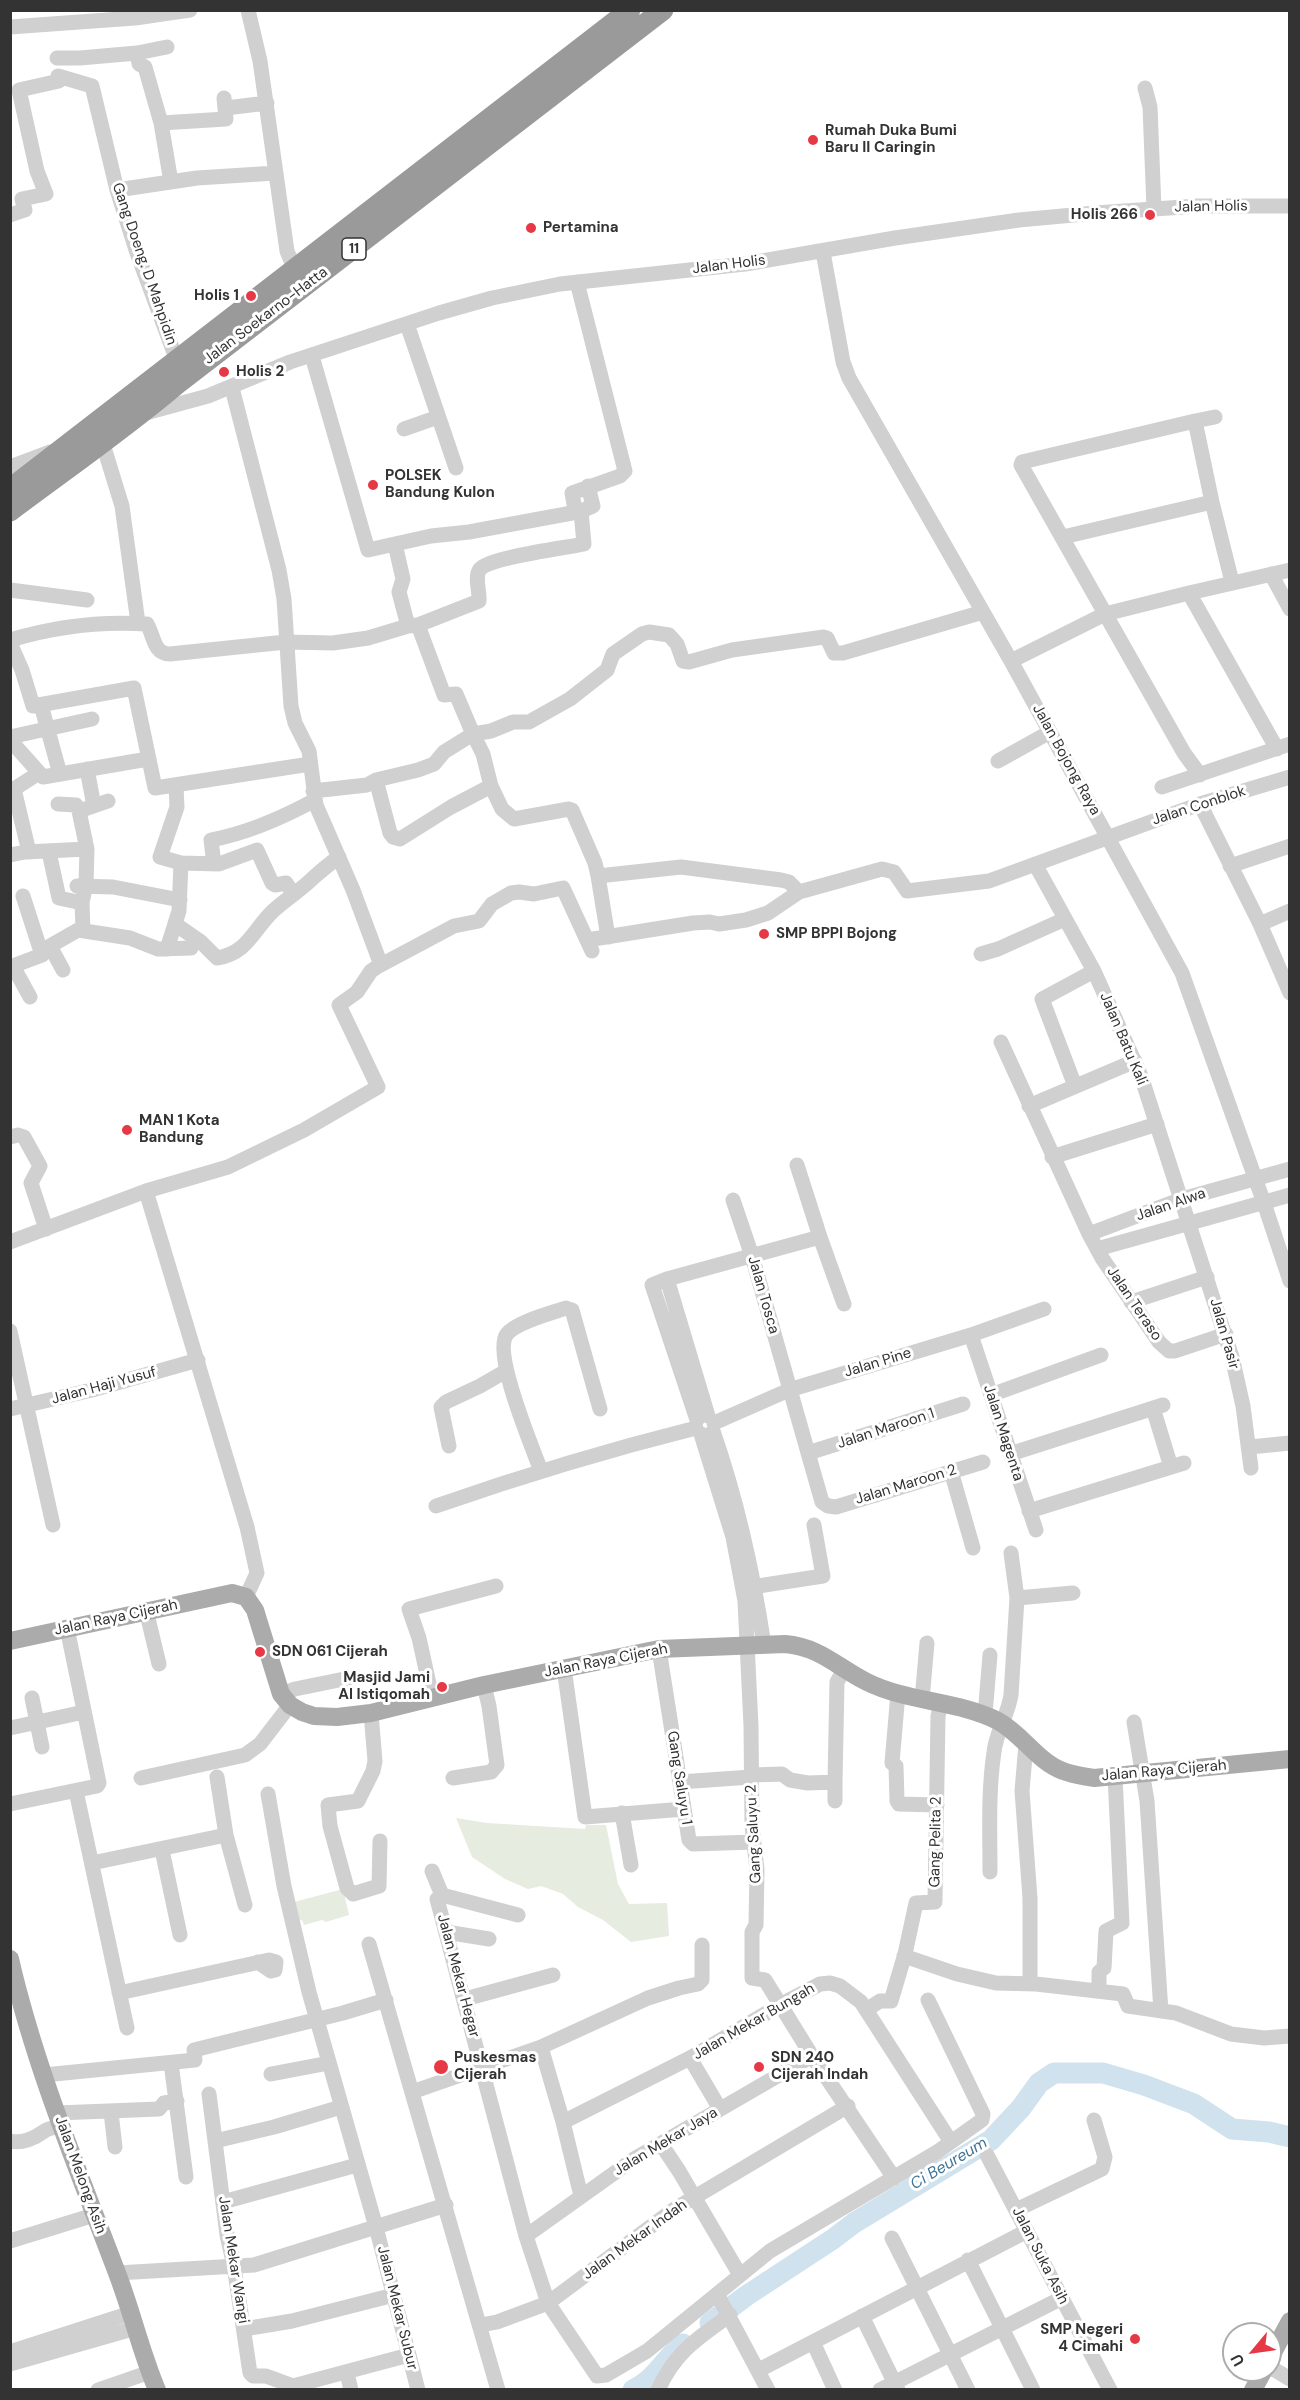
<!DOCTYPE html>
<html>
<head>
<meta charset="utf-8">
<style>
	body { margin:0 }
	#map { position:relative; width:1300px; height:2400px; overflow:hidden; background:#fff; font-family:"DM Sans",sans-serif }
	canvas { display:block }
	.frame { position:absolute; inset:0; border:12px solid #333; pointer-events:none }
	.north { position:absolute; left:1222px; top:2322px; width:60px; height:60px; box-sizing:border-box; background:#fff; border:2px solid #adadad; border-radius:50%; rotate:241deg; font-size:16px; font-weight:700; line-height:24px; text-align:center; color:#333 }
	.north::after { content:''; display:block; margin:auto; width:21px; height:27px; background:#e63946; clip-path:polygon(50% 0,100% 100%,50% 72%,0 100%) }
</style>
</head>
<body>
<div id="map">
<canvas width="1300" height="2400"></canvas>
<div class="frame"></div>
<div class="north">U</div>
</div>
<script>
const c = document.querySelector('canvas').getContext('2d');
c.lineJoin = 'round';
function fill(path, color) { c.fillStyle = color; c.fill(path, 'evenodd'); }
function stroke(path, color, width, dash) { c.strokeStyle = color; c.lineWidth = width; c.lineCap = dash ? 'butt' : 'round'; c.setLineDash(dash || []); c.stroke(path); }
function drawText(font, color, halo, rows, align = 'center') {
  c.font = font + ' "DM Sans",sans-serif'; c.lineWidth = 6; c.setLineDash([]); c.textBaseline = 'middle'; c.strokeStyle = halo; c.fillStyle = color; for (const [text, x, y, turn = 0] of rows) {
    c.save(); c.translate(x, y); c.rotate((+turn || 0) * Math.PI / 180); c.textAlign = isNaN(turn) ? turn : align; if (halo) c.strokeText(text, 0, 0); c.fillText(text, 0, 0); c.restore();
  }
}
const green = new Path2D(`
	M456,1818L487,1823L585,1829L586,1825H606L618,1884L629,1904L667,1903L669,1936L631,1942L603,1920L578,1907L563,1894L541,1886L528,1889L505,1879L472,1857Z
	M343,1889L349,1915L326,1922L322,1920L304,1925L302,1920L298,1921L294,1902Z`);
const river = new Path2D(`
	M710,2323L746,2296L833,2239L854,2223L991,2140L1021,2108L1039,2083L1054,2073H1103L1144,2085L1194,2104L1232,2129L1269,2132L1290,2137
	M633,2390C657,2378 663,2360 683,2344`);
const minor = new Path2D(`
	M248,10L260,61L287,251L295,270
	M10,27L135,18L190,10
	M137,53L167,47
	M57,58H80L137,53L139,64L145,67L161,123L171,182
	M1145,88L1150,107L1154,209
	M226,108L267,103
	M161,123L226,119L224,98
	M117,190L197,178L276,173
	M10,215L25,210L22,199L46,194L37,171L19,90L59,81L58,76L92,86L117,190L137,253L177,361
	M823,252L843,362L849,378L1011,661L1182,973L1264,1203L1290,1281
	M407,324L456,468
	M312,356L368,550L431,536L469,532L572,513L575,510L572,493L620,476L625,471L577,282
	M232,388L279,570L284,599L291,706L295,723L309,751L316,805L353,890L381,965
	M142,414L208,396L290,362L439,313L492,298L560,284L745,264L895,238L1019,220L1095,213L1198,206H1290
	M1195,421L1215,417
	M404,429L438,417
	M102,441L122,506L138,623
	M10,467L50,452
	M1063,537L1212,502
	M1271,574L1290,609
	M10,590L87,600
	M1189,593L1290,570
	M418,625L479,601C480,592 474,577 480,569C491,557 565,548 584,544L581,511L593,506L588,486
	M10,640C53,627 102,621 147,624C154,635 153,654 170,654L286,642L333,643L368,638L408,626
	M10,643L22,670L33,706L134,688L155,788L310,764
	M1011,661L1105,614L1189,593L1277,749
	M41,705L60,774
	M10,737L92,719
	M10,740L43,777L148,759
	M998,761L1050,732
	M87,769L94,806
	M1200,775L1184,753L1021,465L1022,462L1195,421L1212,502L1232,582
	M376,780L390,833L393,837L400,839L451,807L491,786L502,809L514,819L569,809L572,810L595,863L598,876
	M491,786L483,754L473,734L491,731L513,722H529L570,699L607,670L613,654L642,634L649,632L669,635L677,644L683,661L689,662L732,650L824,637L827,638L834,653H843L983,612
	M1162,787L1290,744
	M313,791L367,785L376,780L418,770L434,764L444,752L473,734L456,694L444,695L418,625L408,626L399,592L403,579L395,544
	M58,804L76,805L79,811L87,849L86,884L82,903
	M1200,804L1260,924L1290,993
	M85,809L108,801
	M29,852L14,789L39,773
	M49,852L59,898L82,903L83,930
	M10,855L25,852L87,849
	M181,863L219,864L257,850L272,883L275,885L286,883L293,893
	M214,864L211,840C248,833 282,818 315,800
	M1035,864L1094,971L1141,1076L1232,1357L1243,1406L1251,1468
	M1230,866L1290,846
	M77,886L113,887L180,900
	M23,896L42,955
	M175,924L201,942L217,958C248,953 253,930 273,911C286,899 301,890 313,878C322,870 329,864 339,857
	M1260,924L1290,911
	M608,937L598,876L681,867L781,880L789,882L799,892
	M587,940L693,923L710,922L719,924L746,920L768,913L799,892L882,869L894,872L907,891L989,881L1200,804L1290,777
	M50,946L63,970
	M167,949L179,911L181,863L160,857L177,807L176,786
	M981,954L998,949L1065,919
	M13,966L30,997
	M10,967L42,955L50,946L78,930L130,938L158,949L191,948
	M1001,1042L1089,1234L1102,1258L1159,1342L1169,1351H1175L1226,1334
	M1075,1086L1042,999L1094,971
	M1029,1106L1135,1061
	M10,1137L18,1135L24,1137L40,1166L31,1183L46,1229
	M1052,1157L1157,1124
	M146,1191L247,1527L257,1573L246,1597
	M733,1200L752,1256L822,1502L828,1506L836,1507L983,1462
	M1089,1234L1182,1199L1290,1169
	M820,1237L844,1304
	M10,1242L146,1191L228,1167L304,1130L378,1087L339,1005L357,992L371,971L377,967L454,926L479,921L492,904L511,893L519,892L534,894L563,888L592,951
	M1097,1249L1290,1195
	M667,1279L708,1416
	M1131,1302L1207,1277
	M10,1331L53,1525
	M971,1335L1036,1530
	M991,1395L1101,1355
	M1153,1408L1171,1467
	M10,1409L92,1390L198,1360
	M697,1420L652,1285L667,1279L820,1237L797,1165
	M714,1423L789,1390L971,1335L1044,1309
	M713,1431C737,1500 753,1572 764,1645
	M701,1434L733,1537L745,1601L751,1726L752,1826L757,1870L756,1925L752,1932V1978L765,1980L812,2056L894,2178
	M449,1446L441,1407L446,1402L480,1386L506,1371
	M1250,1447L1290,1443
	M808,1453L963,1404
	M1010,1454L1163,1405
	M541,1471C532,1446 492,1353 507,1334C516,1322 552,1313 566,1308L572,1310L600,1409
	M951,1471L973,1548
	M436,1506C522,1476 608,1450 696,1428
	M1029,1511L1184,1463
	M1011,1553L1017,1598
	M745,1588L823,1576L814,1525
	M146,1610L159,1664
	M659,1649L689,1840L693,1844L754,1842
	M564,1668L585,1817L684,1809
	M898,1693L892,1763L896,1766L897,1801L899,1804L937,1805
	M281,1694L295,1689L354,1677
	M432,1697L419,1638L409,1609L496,1586
	M32,1698L42,1747
	M922,1700L927,1643
	M371,1713L375,1761L373,1771L358,1801L328,1805L330,1826L347,1888L353,1894L379,1886L380,1841
	M985,1715L990,1655
	M1134,1722L1147,1801L1161,2011
	M10,1728L84,1712
	M1026,1744L1022,1791L1030,1898V1984
	M752,1775L782,1774L790,1780L808,1783L835,1782L837,1682L845,1668
	M217,1777L226,1835L245,1905
	M141,1778L245,1755L260,1744L290,1705
	M453,1778L491,1772L497,1765L489,1706L484,1685
	M680,1782L751,1777
	M76,1791L127,2028
	M268,1794L284,1886L309,1992L376,2227L418,2390
	M835,1801V1782
	M10,1804L97,1786L99,1783L67,1628
	M622,1813L631,1865
	M162,1850L180,1935
	M92,1863L226,1835
	M432,1871L442,1895
	M990,1872C990,1832 988,1792 994,1752C996,1732 1008,1715 1011,1695L1017,1598L1073,1593
	M518,1915L442,1895L437,1899L526,2236L548,2303L597,2376L606,2375L647,2351L770,2251L937,2152L982,2120L983,2114L928,2000
	M446,1932L489,1939
	M369,1944L498,2390
	M904,1956L957,1974L996,1983L1036,1984L1123,1994L1128,2006L1176,2013L1231,2034L1264,2038L1290,2036
	M1099,1991V1972L1104,1968L1106,1931L1122,1923L1115,1776
	M119,1993L269,1960L276,1962L275,1970L271,1971L258,1962
	M465,1999L553,1975
	M866,2010L880,2001H891L905,1954L916,1903L935,1902L938,1716L941,1704
	M541,2047L563,2122L581,2196
	M690,2058L720,2109
	M171,2063L186,2177
	M271,2074L329,2063
	M44,2075L195,2060L194,2050L343,2013L386,2000
	M412,2092L541,2047L648,1998L679,1988L698,1984L702,1980V1945
	M209,2094L227,2235L234,2266L250,2373L253,2376H266L293,2386L409,2355
	M111,2112L115,2147
	M57,2113L159,2109L164,2103L177,2101
	M563,2122L690,2058L782,2004L820,1984L830,1983L840,1986L861,2002L951,2142
	M10,2141C22,2144 35,2138 43,2132C47,2128 56,2127 62,2126
	M215,2141L274,2127L341,2107
	M661,2144L679,2171L740,2275
	M987,2155L1110,2390
	M223,2202L357,2165
	M1016,2210L1102,2169L1105,2157L1094,2120
	M526,2236L634,2159L812,2056
	M892,2238L968,2390
	M10,2241L94,2215
	M968,2260L1033,2390
	M117,2273L254,2265L446,2205
	M717,2294L768,2390
	M862,2316L898,2390
	M481,2325L497,2322L548,2303L673,2210L848,2106
	M244,2329L292,2321L394,2295
	M813,2342L835,2390
	M10,2352L131,2313
	M10,2364L136,2328
	M1270,2367L1290,2379
	M759,2370L1027,2231
	M347,2373L351,2390
	M98,2390L150,2372
	M658,2390C675,2352 698,2338 730,2315
	M880,2390L1062,2298`);
const major = new Path2D(`
	M10,1641L232,1593L246,1597L255,1610L281,1694L290,1705L302,1712L314,1716L337,1717L371,1713L484,1685L659,1649L785,1644C820,1647 837,1667 867,1682C907,1702 960,1701 998,1721C1022,1734 1038,1762 1063,1771C1073,1775 1084,1776 1094,1778L1290,1759
	M10,1959C35,2067 78,2170 117,2273C132,2312 141,2352 157,2390
	M1270,2358L1290,2321
	M1253,2390L1264,2370`);
const highway = new Path2D(`
	M10,489L630,10
	M10,511C66,469 124,429 177,384L663,10`);
const markers = [
	[813,140,6,"#e63946"],
	[1150,215,6,"#e63946"],
	[531,228,6,"#e63946"],
	[251,296,6,"#e63946"],
	[224,372,6,"#e63946"],
	[373,485,6,"#e63946"],
	[764,934,6,"#e63946"],
	[127,1130,6,"#e63946"],
	[260,1652,6,"#e63946"],
	[442,1687,6,"#e63946"],
	[441,2067,8,"#e63946"],
	[759,2067,6,"#e63946"],
	[1135,2339,6,"#e63946"]
];
const shields = [
	[354,249,24]
];
const shieldNames = [
	["11",354,249]
];
const poiNames = [
	["Rumah Duka Bumi",825,131],
	["Baru II Caringin",825,148],
	["Holis 266",1138,215,"right"],
	["Pertamina",543,228],
	["Holis 1",239,296,"right"],
	["Holis 2",236,372],
	["POLSEK",385,476],
	["Bandung Kulon",385,493],
	["SMP BPPI Bojong",776,934],
	["MAN 1 Kota",139,1121],
	["Bandung",139,1138],
	["SDN 061 Cijerah",272,1652],
	["Masjid Jami",430,1678,"right"],
	["Al Istiqomah",430,1695,"right"],
	["Puskesmas",454,2058],
	["Cijerah",454,2075],
	["SDN 240",771,2058],
	["Cijerah Indah",771,2075],
	["SMP Negeri",1123,2330,"right"],
	["4 Cimahi",1123,2347,"right"]
];
const streetNames = [
	["Jalan Holis",1211,207,-1],
	["Gang Doeng. D Mahpidin",144,264,71],
	["Jalan Holis",729,265,-7],
	["Jalan Soekarno-Hatta",266,316,-37],
	["Jalan Bojong Raya",1066,760,61],
	["Jalan Conblok",1199,806,-18],
	["Jalan Batu Kali",1123,1039,67],
	["Jalan Alwa",1171,1205,-19],
	["Jalan Tosca",763,1295,74],
	["Jalan Teraso",1134,1304,56],
	["Jalan Pasir",1224,1334,74],
	["Jalan Pine",878,1363,-17],
	["Jalan Haji Yusuf",104,1386,-15],
	["Jalan Maroon 1",886,1429,-18],
	["Jalan Magenta",1003,1433,72],
	["Jalan Maroon 2",906,1485,-17],
	["Jalan Raya Cijerah",116,1618,-12],
	["Jalan Raya Cijerah",606,1661,-11],
	["Jalan Raya Cijerah",1164,1771,-5],
	["Gang Saluyu 1",679,1778,81],
	["Gang Saluyu 2",754,1834,-93],
	["Gang Pelita 2",936,1842,-89],
	["Jalan Mekar Hegar",458,1976,75],
	["Jalan Mekar Bungah",754,2022,-30],
	["Jalan Mekar Jaya",666,2142,-31],
	["Jalan Melong Asih",80,2175,70],
	["Jalan Mekar Indah",635,2240,-36],
	["Jalan Suka Asih",1040,2256,63],
	["Jalan Mekar Wangi",233,2260,81],
	["Jalan Mekar Subur",397,2308,76]
];
const waterNames = [
	["Ci Beureum",949,2164,-31]
];
fill(green, '#e6ecdf');
stroke(river, '#cfe2ee', 21);
stroke(minor, '#d0d0d0', 15);
stroke(major, '#ababab', 18);
stroke(highway, '#9a9a9a', 21);
for (const [x, y, r, color] of markers) { const dot = new Path2D(); dot.arc(x, y, r, 0, 2 * Math.PI); c.fillStyle = color; c.fill(dot); stroke(dot, '#fff', 2); }
for (const [x, y, w] of shields) { const box = new Path2D(); box.roundRect(x - w / 2, y - 11, w, 22, 4.5); c.fillStyle = '#fff'; c.fill(box); stroke(box, '#333', 1.5); }
drawText('bold 14px', '#333', null, shieldNames);
drawText('bold 15px', '#333', '#fff', poiNames, 'left');
drawText('15px', '#333', '#fff', streetNames);
drawText('italic 16px', '#3f7597', '#fff', waterNames);
</script>
</body>
</html>
